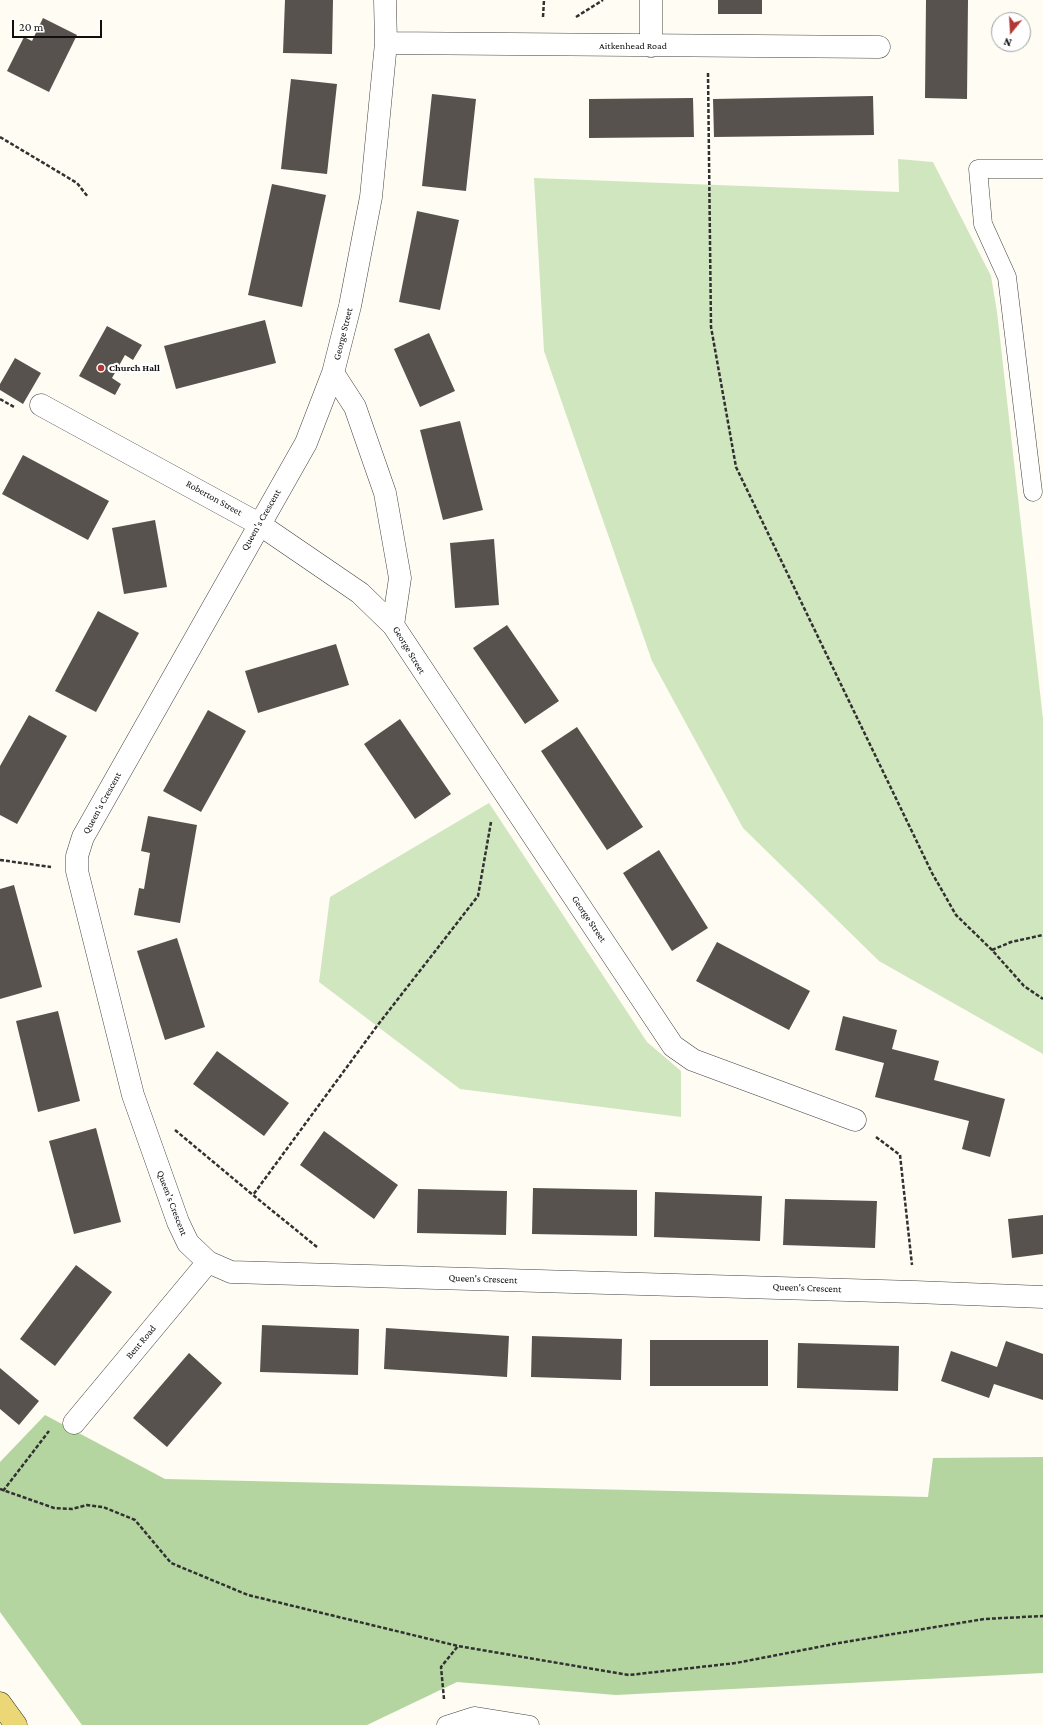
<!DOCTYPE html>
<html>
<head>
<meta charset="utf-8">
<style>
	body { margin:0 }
	#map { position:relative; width:1043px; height:1725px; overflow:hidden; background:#fefcf3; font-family:"Crimson Pro",serif }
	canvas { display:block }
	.north { position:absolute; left:991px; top:12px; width:40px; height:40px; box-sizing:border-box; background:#fff; border:1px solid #9f9f9f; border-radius:50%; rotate:198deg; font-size:11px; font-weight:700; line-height:16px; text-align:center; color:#0f0f0f }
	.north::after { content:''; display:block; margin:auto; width:14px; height:18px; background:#b23834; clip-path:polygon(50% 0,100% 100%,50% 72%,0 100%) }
	.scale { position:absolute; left:12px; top:20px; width:90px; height:18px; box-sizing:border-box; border:2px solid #0f0f0f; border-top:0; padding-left:5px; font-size:12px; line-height:14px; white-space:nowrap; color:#0f0f0f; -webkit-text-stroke:3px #fff; paint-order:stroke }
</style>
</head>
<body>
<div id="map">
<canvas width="1043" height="1725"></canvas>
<div class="north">N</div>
<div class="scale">20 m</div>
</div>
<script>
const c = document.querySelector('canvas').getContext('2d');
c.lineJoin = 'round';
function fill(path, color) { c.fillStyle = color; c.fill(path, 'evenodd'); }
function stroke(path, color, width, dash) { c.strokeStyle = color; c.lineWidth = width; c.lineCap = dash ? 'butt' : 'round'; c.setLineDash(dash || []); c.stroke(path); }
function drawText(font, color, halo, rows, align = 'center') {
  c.font = font + ' "Crimson Pro",serif'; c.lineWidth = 4; c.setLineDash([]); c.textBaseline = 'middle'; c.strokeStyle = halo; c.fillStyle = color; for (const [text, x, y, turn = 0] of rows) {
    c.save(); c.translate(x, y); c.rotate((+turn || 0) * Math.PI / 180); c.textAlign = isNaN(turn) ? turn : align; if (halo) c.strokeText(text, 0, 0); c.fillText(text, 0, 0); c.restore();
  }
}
const green = new Path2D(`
	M898,159L933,162L991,276L997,312L1043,719V1054L879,961L743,828L652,661L544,351L534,178L899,192Z
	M489,803L647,1042L681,1071V1117L460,1089L319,982L330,897Z`);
const forest = new Path2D(`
	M45,1415L165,1479L928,1497L933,1458L1043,1457V1673L616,1695L457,1682L367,1725H82L0,1612V1462Z`);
const building = new Path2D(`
	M285,0H333L332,54L283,53Z
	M718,0H762V14H718Z
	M926,0H968L967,99L925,98Z
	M43,18L77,35L49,92L7,71L24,37L32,41Z
	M291,79L337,84L327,174L281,169Z
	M432,94L476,99L466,191L422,186Z
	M873,96L874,135L714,137L713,99Z
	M693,98L694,137L589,138V99Z
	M272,184L326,195L302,307L248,295Z
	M417,211L459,220L440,310L399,302Z
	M265,320L276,363L176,389L164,346Z
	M107,326L142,345L133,360L125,355L112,378L121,384L115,395L79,376Z
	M429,333L455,391L420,407L394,349Z
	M15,358L41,373L23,404L0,390V384Z
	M460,421L483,510L443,520L420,430Z
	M23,455L109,501L88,540L2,494Z
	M155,520L167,587L124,594L112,528Z
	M494,539L499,605L455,608L450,543Z
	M98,611L139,633L96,712L55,691Z
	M507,625L559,701L525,724L473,648Z
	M336,644L349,685L258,713L245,671Z
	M208,710L246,731L201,812L163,791Z
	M29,715L67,736L17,824L0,815V766Z
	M400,719L451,794L415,819L364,744Z
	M577,727L643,827L607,850L541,751Z
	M148,816L197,825L180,923L134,915L139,888L144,889L150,853L141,851Z
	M659,850L708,928L672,951L623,873Z
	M14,885L42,987L0,999V889Z
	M177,938L205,1027L165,1040L137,951Z
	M717,942L810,991L789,1030L696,981Z
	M58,1011L80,1101L38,1112L16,1021Z
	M843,1016L897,1030L892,1049L939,1061L934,1080L1005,1099L990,1157L962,1149L969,1121L875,1097L884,1063L835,1050Z
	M217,1051L289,1103L264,1136L193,1084Z
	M96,1128L121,1222L74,1234L49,1141Z
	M324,1131L398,1185L374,1219L300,1165Z
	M533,1188L637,1190V1236L532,1234Z
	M418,1189L507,1191L506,1235L417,1233Z
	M655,1192L762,1196L760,1241L654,1237Z
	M785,1199L877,1201L875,1248L783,1245Z
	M1043,1215V1254L1012,1258L1008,1219Z
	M76,1265L112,1292L55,1366L20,1339Z
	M262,1325L359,1329L358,1375L260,1372Z
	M386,1328L509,1336L507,1377L384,1369Z
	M532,1336L622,1339L621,1380L531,1377Z
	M650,1340H768V1386H650Z
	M1006,1341L1043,1354V1400L994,1384L989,1398L941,1381L951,1351L997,1367Z
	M798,1343L899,1346L898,1391L797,1388Z
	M189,1353L222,1383L167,1447L133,1418Z
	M0,1368L39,1401L19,1425L0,1409Z`);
const path = new Path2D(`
	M543,17L544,0
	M576,17L603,0
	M708,73L711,327L736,467L932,873L956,915L992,950L1024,986L1043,999
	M0,137L77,183L88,197
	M0,399L14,407
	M0,860L51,867
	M992,950L1011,942L1043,935
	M175,1130L253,1195
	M876,1137L900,1155L912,1265
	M317,1247L253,1195L377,1026L478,896L491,822
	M0,1489L54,1508L72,1509L87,1505L103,1507L135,1520L171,1563L248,1595L458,1646L629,1675L736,1663L839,1643L984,1619L1043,1616
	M3,1491L49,1431
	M444,1699L441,1667L458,1646`);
const service = new Path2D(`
	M1033,492L1007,277L983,224L978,169H1043
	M446,1725L474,1716L530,1725`);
const minor = new Path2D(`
	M385,0L386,43L371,197L350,306L333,373L355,407L385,493L400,578L393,625L673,1046L693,1060L855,1120
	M386,43L879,47
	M651,46V0
	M333,373L306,443L83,837L77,856V871L133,1095L178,1222L188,1243L208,1262L231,1272L915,1292L1043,1297
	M41,405L259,524L360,593L393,625
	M74,1423L208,1262`);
const primary = new Path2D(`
	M0,1703L16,1725`);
const markers = [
	[101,368,4,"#b23834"]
];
const streetNames = [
	["Aitkenhead Road",633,46],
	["George Street",343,334,-76],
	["Roberton Street",214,498,29],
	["Queen's Crescent",261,520,-60],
	["George Street",409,650,59],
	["Queen's Crescent",102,803,-61],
	["George Street",589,919,56],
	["Queen's Crescent",172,1203,69],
	["Queen's Crescent",483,1279,2],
	["Queen's Crescent",807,1288,2],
	["Bent Road",141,1342,-50]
];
const poiNames = [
	["Church Hall",109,368]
];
fill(green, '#d0e6bf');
fill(forest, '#b4d5a0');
fill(building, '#57524d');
stroke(service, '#424242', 19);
stroke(minor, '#424242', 23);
stroke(primary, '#202020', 23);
stroke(path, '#313131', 2.5, [4, 2]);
stroke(service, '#fff', 18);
stroke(minor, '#fff', 22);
stroke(primary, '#ebd776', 22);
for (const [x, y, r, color] of markers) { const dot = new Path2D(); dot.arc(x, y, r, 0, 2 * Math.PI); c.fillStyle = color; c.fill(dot); stroke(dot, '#fff', 1.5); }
drawText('10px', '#0f0f0f', '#fff', streetNames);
drawText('bold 10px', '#0f0f0f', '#fff', poiNames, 'left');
</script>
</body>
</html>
